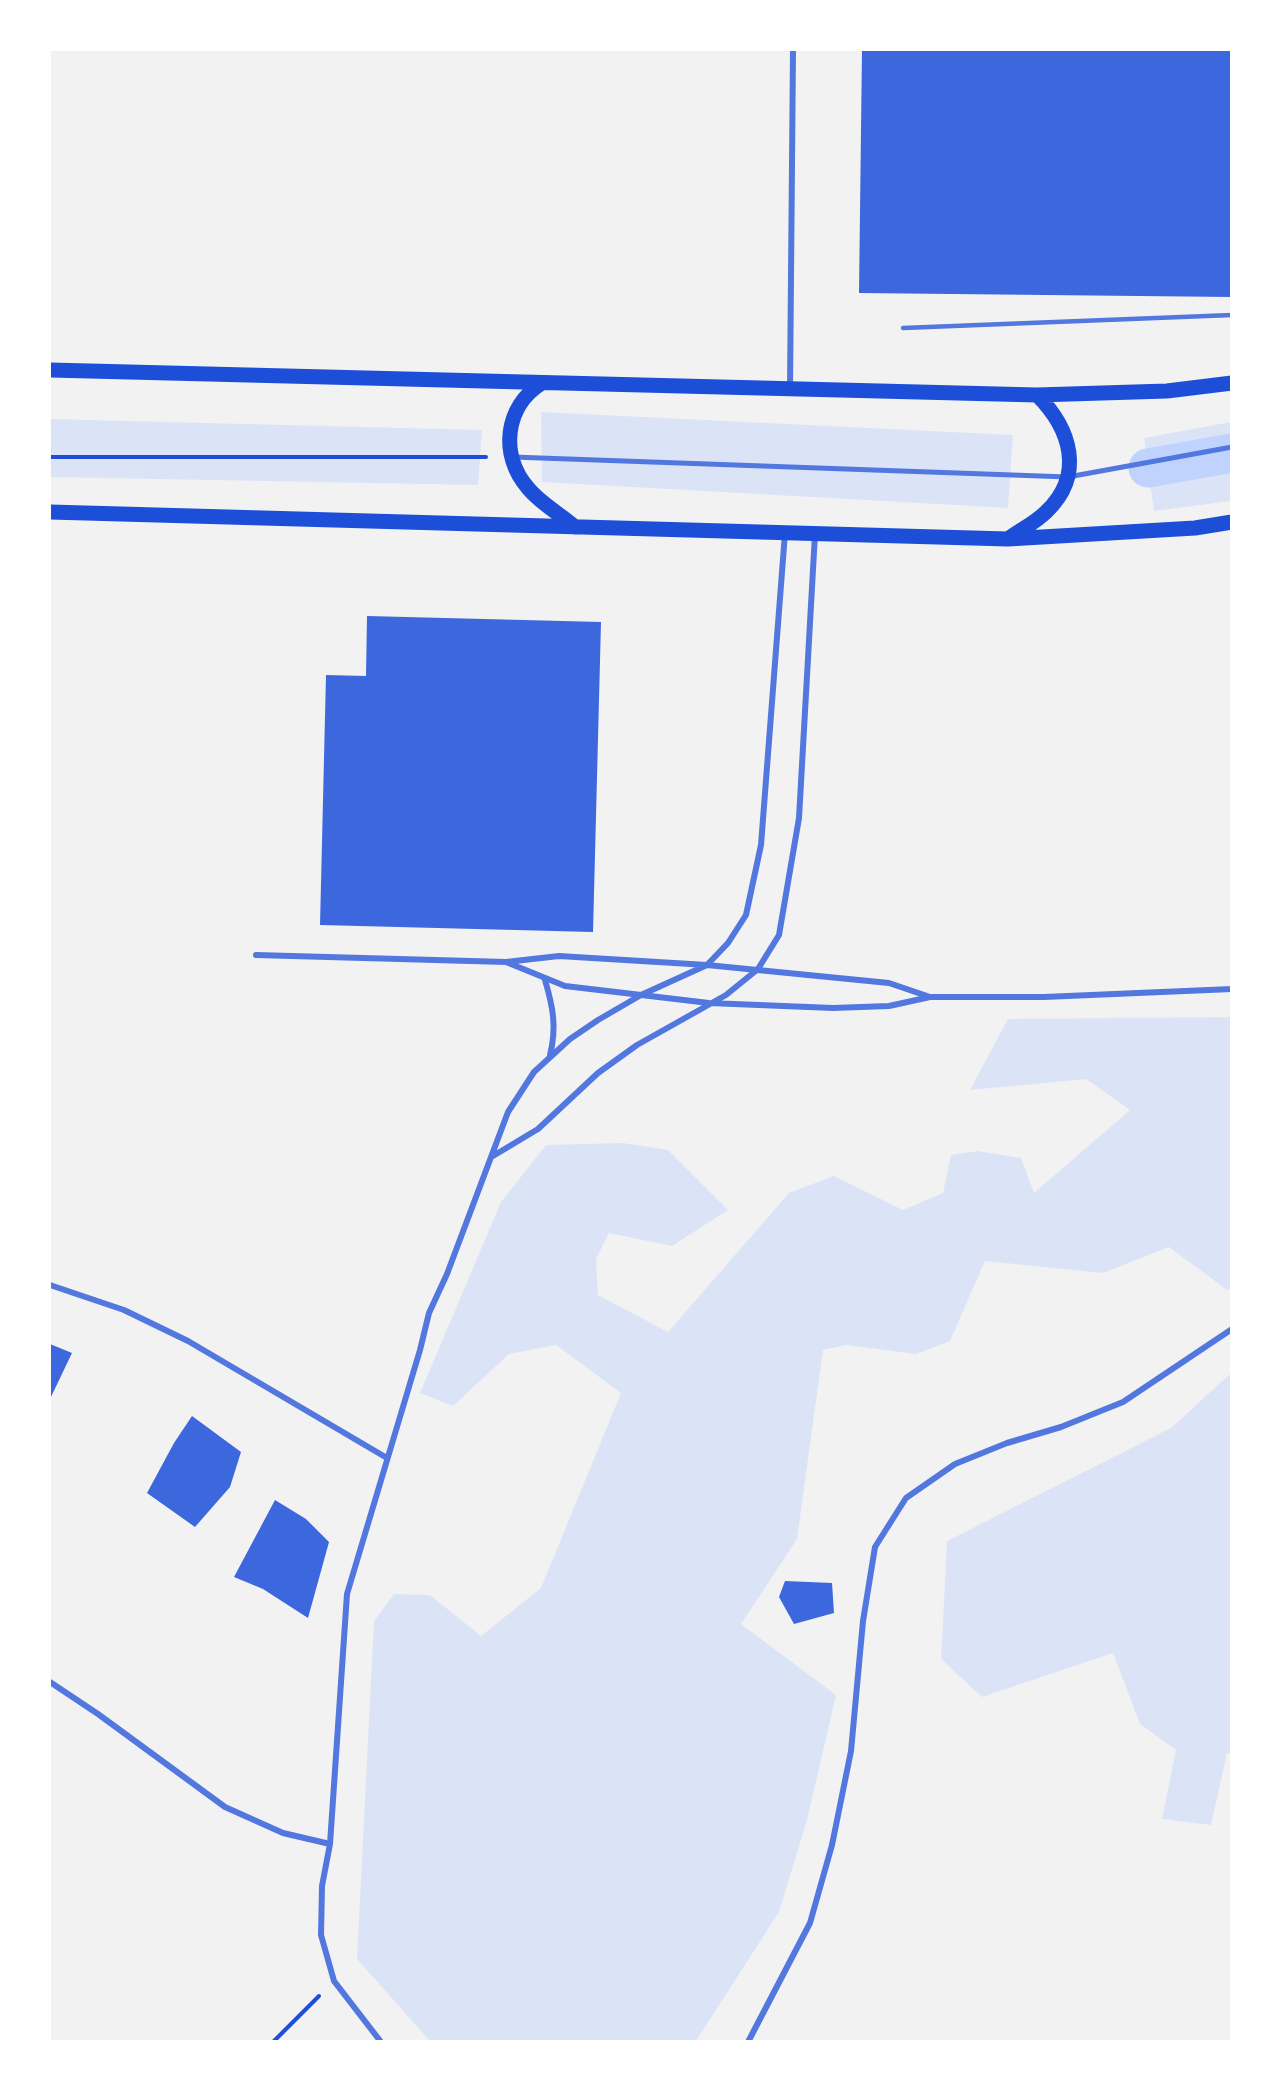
<!DOCTYPE html>
<html>
<head>
<meta charset="utf-8">
<style>
	body { margin:0 }
	#map { position:relative; width:1281px; height:2091px; overflow:hidden; background:#f2f2f2; font-family:"Space Grotesk",sans-serif }
	canvas { display:block }
	.frame { position:absolute; inset:0; border:51px solid #fff; pointer-events:none }
</style>
</head>
<body>
<div id="map">
<canvas width="1281" height="2091"></canvas>
<div class="frame"></div>
</div>
<script>
const c = document.querySelector('canvas').getContext('2d');
c.lineJoin = 'round';
function fill(path, color) { c.fillStyle = color; c.fill(path, 'evenodd'); }
function stroke(path, color, width, dash) { c.strokeStyle = color; c.lineWidth = width; c.lineCap = dash ? 'butt' : 'round'; c.setLineDash(dash || []); c.stroke(path); }
const green = new Path2D(`
	M541,412L1013,435L1008,508L542,482Z
	M50,419L482,430L478,485L50,477Z
	M1231,422V501L1154,511L1144,438Z
	M1231,1017V1288L1227,1290L1169,1247L1103,1273L985,1261L950,1341L916,1354L846,1345L823,1350L797,1539L741,1624L836,1695L807,1820L779,1912L696,2041H430L357,1959L374,1621L394,1594L430,1595L481,1636L541,1588L621,1393L556,1345L509,1354L453,1406L420,1393L501,1202L546,1145L623,1143L668,1150L728,1210L672,1246L609,1233L596,1259L598,1295L668,1332L789,1193L834,1176L903,1210L943,1193L951,1155L978,1151L1021,1158L1034,1193L1130,1110L1086,1079L970,1090L1008,1019Z
	M1231,1373L1232,1753H1227L1211,1825L1162,1819L1176,1750L1140,1724L1113,1653L982,1697L941,1659L947,1541L1171,1428Z`);
const canal = new Path2D(`
	M1148,468L1232,453`);
const building = new Path2D(`
	M862,50H1232V297L859,293Z
	M367,616L601,622L593,932L320,925L326,675L366,676Z
	M50,1344L72,1353L50,1399Z
	M192,1416L241,1452L230,1487L195,1527L147,1493L174,1443Z
	M275,1500L306,1519L329,1542L308,1618L263,1589L234,1577Z
	M785,1581L832,1583L834,1613L794,1624L779,1597Z`);
const path = new Path2D(`
	M50,457H486
	M273,2042L319,1996`);
const service = new Path2D(`
	M903,328L1232,315`);
const pedestrian = new Path2D(`
	M513,457L1068,477L1232,447`);
const minor = new Path2D(`
	M790,389L793,50
	M256,955L506,962L559,956L707,965L889,983L930,997
	M506,962L565,986L709,1003L833,1008L889,1006L930,997H1044L1232,989
	M545,980C553,1007 557,1027 550,1055
	M493,1156L538,1129L598,1073L637,1045L726,995L758,969L779,935L799,818L815,534
	M50,1285L124,1310L188,1341L387,1458
	M50,1682L98,1714L225,1807L283,1833L330,1844
	M381,2042L334,1981L321,1935L322,1886L330,1844L347,1594L420,1350L429,1313L447,1274L508,1112L534,1072L570,1039L598,1020L641,995L707,965L728,943L746,915L761,845L785,533
	M748,2042L810,1923L832,1845L851,1751L863,1621L875,1547L906,1498L955,1464L1007,1443L1061,1427L1123,1402L1232,1329`);
const primary = new Path2D(`
	M50,370L1037,395L1167,391L1232,383
	M542,383C505,406 499,455 528,488C540,503 560,514 575,527
	M50,512L1008,539L1195,528L1232,522
	M1008,539C1020,530 1035,523 1046,512C1085,475 1071,429 1037,395`);
fill(green, '#dbe4f7');
stroke(canal, '#bfd3fe', 39);
fill(building, '#3d67dc');
stroke(path, '#1d4ed8', 4);
stroke(service, '#5277de', 4.5);
stroke(pedestrian, '#5277de', 5);
stroke(minor, '#5277de', 6);
stroke(primary, '#1d4ed8', 15);
</script>
</body>
</html>
